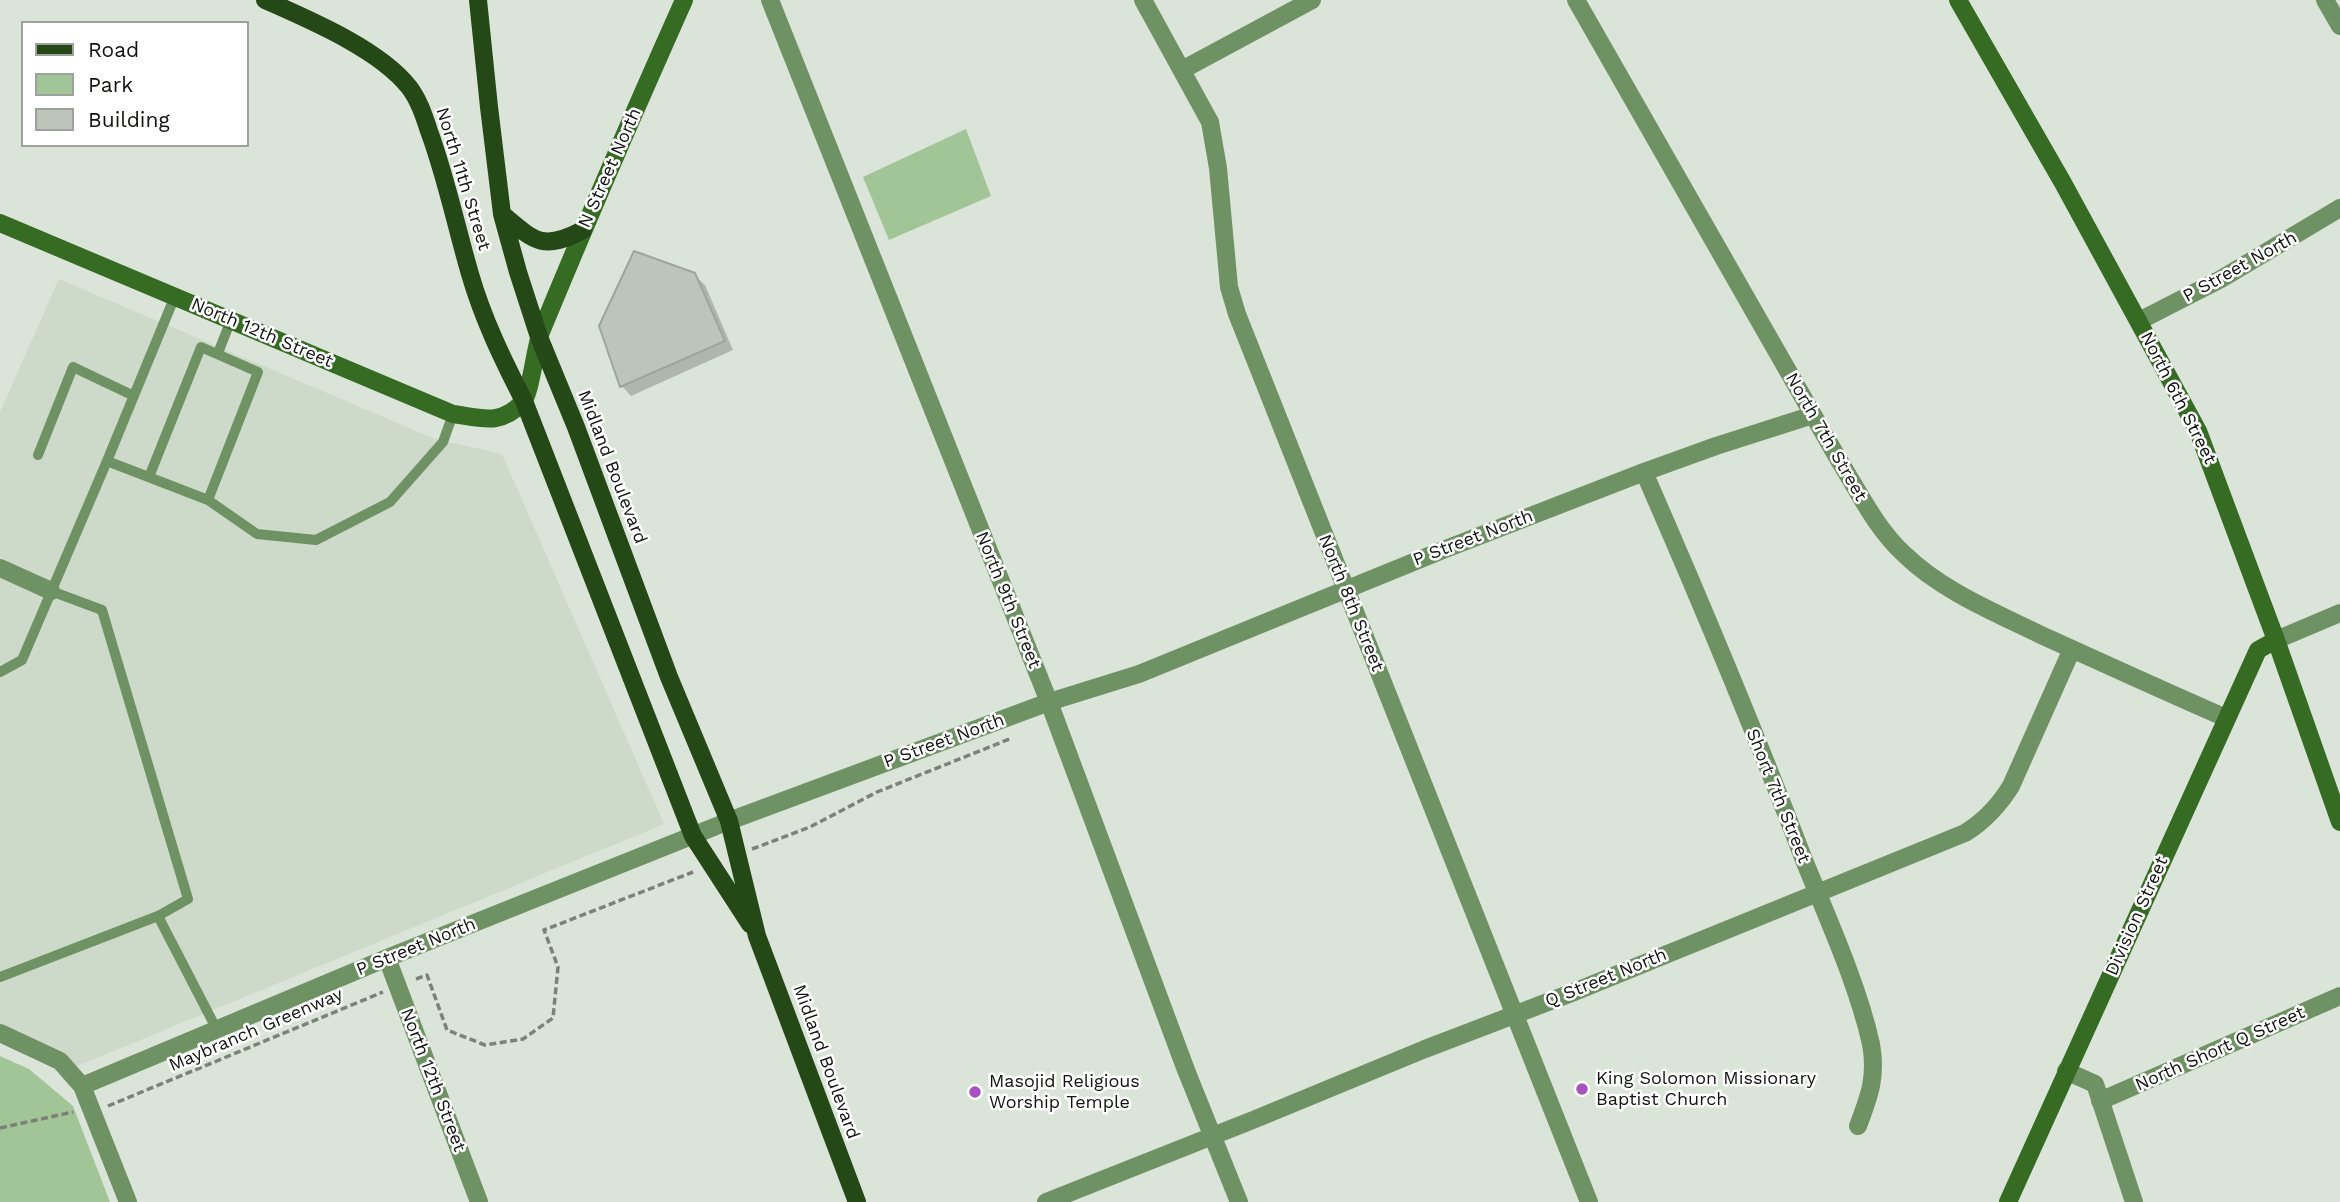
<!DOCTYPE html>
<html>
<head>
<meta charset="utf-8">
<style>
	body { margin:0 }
	#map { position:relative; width:2340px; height:1202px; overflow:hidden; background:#dbe4d8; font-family:"Work Sans",sans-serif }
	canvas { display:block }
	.legend { position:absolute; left:21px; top:21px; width:228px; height:126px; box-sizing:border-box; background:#fff; border:2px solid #9fa19f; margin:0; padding:9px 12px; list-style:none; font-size:21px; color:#10130f }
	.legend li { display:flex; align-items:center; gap:14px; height:35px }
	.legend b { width:35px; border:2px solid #9fa19f }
</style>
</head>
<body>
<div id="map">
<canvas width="2340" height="1202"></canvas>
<ul class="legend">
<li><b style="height:9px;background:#244916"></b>Road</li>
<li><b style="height:19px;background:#a1c597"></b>Park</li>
<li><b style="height:19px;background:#bdc5ba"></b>Building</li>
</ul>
</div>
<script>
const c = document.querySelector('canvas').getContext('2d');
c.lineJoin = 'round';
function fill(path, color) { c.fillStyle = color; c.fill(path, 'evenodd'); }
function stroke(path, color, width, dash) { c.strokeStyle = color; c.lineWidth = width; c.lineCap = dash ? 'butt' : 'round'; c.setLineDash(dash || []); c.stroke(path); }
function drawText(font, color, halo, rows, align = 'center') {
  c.font = font + ' "Work Sans",sans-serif'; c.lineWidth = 5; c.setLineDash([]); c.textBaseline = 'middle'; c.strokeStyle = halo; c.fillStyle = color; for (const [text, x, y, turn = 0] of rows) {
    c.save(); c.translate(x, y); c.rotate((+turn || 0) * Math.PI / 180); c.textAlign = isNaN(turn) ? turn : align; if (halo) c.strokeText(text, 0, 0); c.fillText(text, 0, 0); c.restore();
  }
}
const built = new Path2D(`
	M59,279L435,439L502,454L664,824L75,1067L0,1032V412Z`);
const green = new Path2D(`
	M966,129L991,196L889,240L863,177Z
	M0,1056L29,1069L73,1106L110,1202H0Z`);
const shadow = new Path2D(`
	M694,275L705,285L733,350L631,396L622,386L601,326Z`);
const building = new Path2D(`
	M634,251L695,273L725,341L620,387L599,326Z`);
const path = new Path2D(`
	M752,849L810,827L877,792L1012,738
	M416,979L427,975L447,1030L485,1045L523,1039L553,1018L558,967L544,930L693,872
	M108,1106L383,992
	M0,1128L73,1112`);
const lane = new Path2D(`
	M218,353L231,320
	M38,455L73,367L134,396
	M149,477L201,347L258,372L208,500L107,461L175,296
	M208,500L257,534L316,540L390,502L443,442L453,414
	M0,672L22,660L107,461
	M158,916L217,1030
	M0,977L158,916L188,899L102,610L51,591`);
const street = new Path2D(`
	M770,0L1049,702L1186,1070L1239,1202
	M1143,0L1210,122L1218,168L1229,287L1237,314L1589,1202
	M1576,0L1840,462C1860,494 1876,528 1904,554C1942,591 1994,612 2041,635C2103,663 2164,691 2226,718
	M2325,0L2340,26
	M1182,70L1312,0
	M2139,321L2221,279L2340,208
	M1644,472C1700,600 1754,729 1804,860C1827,917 1858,985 1871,1044C1877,1077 1869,1097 1858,1126
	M0,568L51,591
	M2276,640L2340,613
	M387,958L479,1202
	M0,1033L60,1061L82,1086L128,1202
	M2066,1071L2095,1084L2134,1202
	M82,1086L387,958L729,821L1049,702L1139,674L1443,550L1644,472L1716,446L1813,415
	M2100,1101L2340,996
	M1046,1202L1253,1120L1425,1049L1574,992L1965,833C1983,822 2000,804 2011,786L2072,649`);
const secondary = new Path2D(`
	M1958,0L2063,183L2198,431L2276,640L2340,822
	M0,223L453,414C481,418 500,426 522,403C531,394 535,347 541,332C587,220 635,110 684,0
	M2008,1202L2258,650L2276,640`);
const primary = new Path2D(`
	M265,0C310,20 379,49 409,87C419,100 424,116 429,131C446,177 456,226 470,274C483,319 503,360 524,401L693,836L750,924
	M478,0L489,107L502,214L518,272L539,337L576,427L669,677L729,821L757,936L857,1202
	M502,214C535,242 543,251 583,230`);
const markers = [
	[1582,1089,7,"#a852bf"],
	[975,1092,7,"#a852bf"]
];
const streetNames = [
	["N Street North",610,168,-66],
	["North 11th Street",463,179,73],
	["P Street North",2240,267,-29],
	["North 12th Street",262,333,23],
	["North 6th Street",2178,398,63],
	["North 7th Street",1826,437,60],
	["Midland Boulevard",612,467,69],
	["P Street North",1473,538,-21],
	["North 9th Street",1008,600,68],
	["North 8th Street",1351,603,68],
	["P Street North",944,741,-20],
	["Short 7th Street",1778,796,68],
	["Division Street",2137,916,-66],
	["P Street North",416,947,-22],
	["Q Street North",1606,978,-22],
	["Maybranch Greenway",256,1030,-23],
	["North Short Q Street",2220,1049,-24],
	["Midland Boulevard",826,1062,70],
	["North 12th Street",433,1080,69]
];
const poiNames = [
	["King Solomon Missionary",1596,1079],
	["Baptist Church",1596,1100],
	["Masojid Religious",989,1082],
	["Worship Temple",989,1103]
];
fill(built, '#cddac9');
fill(green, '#a1c597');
fill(shadow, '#0003');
fill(building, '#bdc5ba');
stroke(building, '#9ea69b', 2);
stroke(path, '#7c827a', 3.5, [7, 3.5]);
stroke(lane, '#6e9263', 10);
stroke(street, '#6e9263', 18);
stroke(secondary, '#356b22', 18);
stroke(primary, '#244916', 18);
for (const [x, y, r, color] of markers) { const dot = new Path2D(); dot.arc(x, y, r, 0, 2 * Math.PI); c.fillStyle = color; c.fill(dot); stroke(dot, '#fff', 2.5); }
drawText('18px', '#10130f', '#fff', streetNames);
drawText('18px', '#10130f', '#fff', poiNames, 'left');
</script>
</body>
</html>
